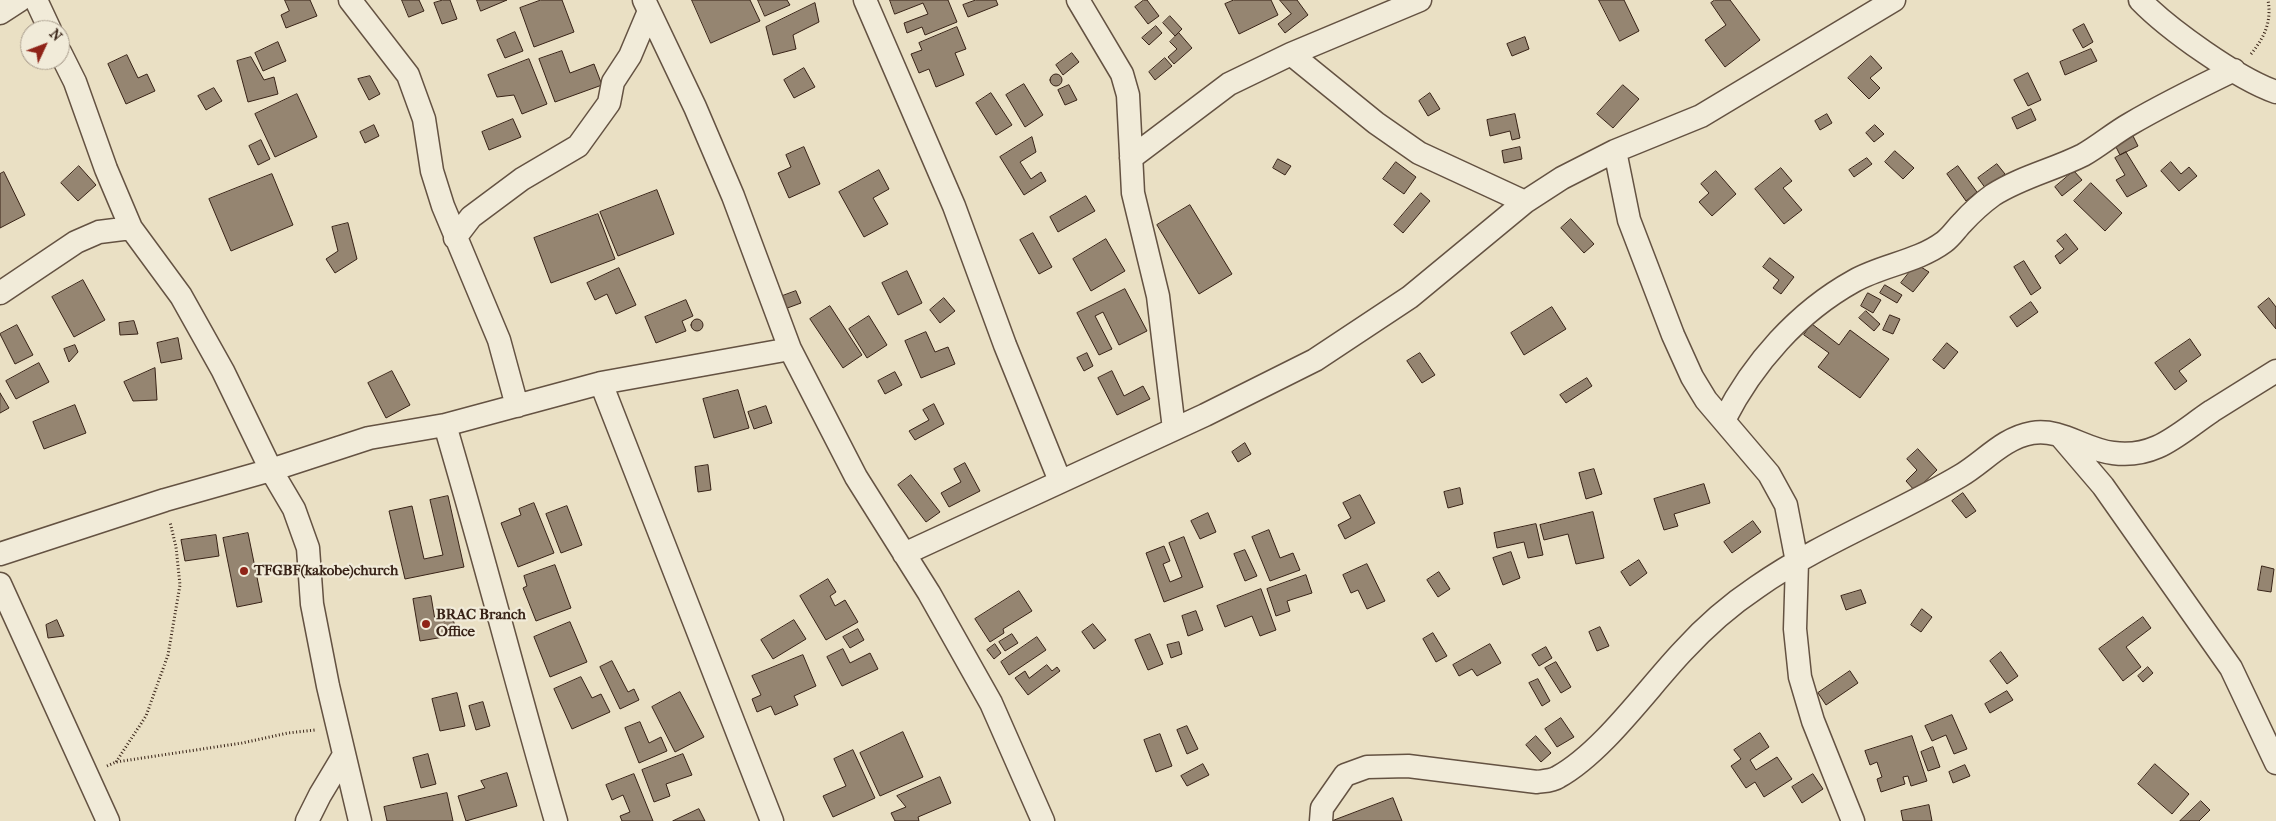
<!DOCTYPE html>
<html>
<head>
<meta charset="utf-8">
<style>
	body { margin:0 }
	#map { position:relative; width:2276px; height:821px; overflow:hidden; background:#eae0c4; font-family:"IM FELL French Canon",serif }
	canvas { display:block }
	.north { position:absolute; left:20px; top:20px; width:50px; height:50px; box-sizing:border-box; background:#f1ebd9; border:1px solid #a79b8b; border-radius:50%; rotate:47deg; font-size:14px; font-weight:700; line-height:20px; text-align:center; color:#382317 }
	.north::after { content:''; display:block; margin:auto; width:18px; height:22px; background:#8f2418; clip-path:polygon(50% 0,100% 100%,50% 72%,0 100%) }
</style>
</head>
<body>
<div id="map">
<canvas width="2276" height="821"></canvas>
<div class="north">N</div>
</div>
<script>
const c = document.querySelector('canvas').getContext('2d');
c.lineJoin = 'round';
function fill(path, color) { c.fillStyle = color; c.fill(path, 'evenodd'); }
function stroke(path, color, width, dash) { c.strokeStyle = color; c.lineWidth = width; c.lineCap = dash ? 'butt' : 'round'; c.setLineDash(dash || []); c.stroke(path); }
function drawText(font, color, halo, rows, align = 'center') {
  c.font = font + ' "IM FELL French Canon",serif'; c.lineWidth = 4.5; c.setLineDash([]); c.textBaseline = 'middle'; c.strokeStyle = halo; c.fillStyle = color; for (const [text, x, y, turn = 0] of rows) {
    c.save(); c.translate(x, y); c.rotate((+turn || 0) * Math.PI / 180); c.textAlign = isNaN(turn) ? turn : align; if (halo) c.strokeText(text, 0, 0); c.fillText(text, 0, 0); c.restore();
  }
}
const building = new Path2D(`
	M285,0H310L317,16L286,28L281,15L289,11Z
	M402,0H419L424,11L409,17Z
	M443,0H450L457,19L442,24L434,3Z
	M477,0H507L481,11Z
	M541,0H562L574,32L534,47L520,8Z
	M692,0H750L760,21L711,43Z
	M758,0H787L790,5L765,16Z
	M890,0H948L957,22L925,35L922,27L907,33L904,23L928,14L923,3L895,14Z
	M976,0H996L998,5L968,17L963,5Z
	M1144,0H1147L1159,16L1148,24L1135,7Z
	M1234,0H1271L1278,15L1239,34L1225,4Z
	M1280,0H1297L1308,15L1285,33L1278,24L1291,14Z
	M1599,0H1624L1639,31L1620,41Z
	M1715,0H1730L1760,40L1725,67L1705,40L1726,25L1711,3Z
	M815,3L819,22L793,35L796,49L773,55L766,27Z
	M1170,16L1182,29L1175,36L1163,23Z
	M2084,24L2093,42L2083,48L2073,30Z
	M1156,26L1162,33L1149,45L1142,38Z
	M957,27L966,49L955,53L964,75L936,87L929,69L919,73L911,54L922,50L919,43Z
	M515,32L523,51L505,58L497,40Z
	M1179,33L1192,48L1174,64L1168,57L1177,49L1170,42Z
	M1525,37L1529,49L1512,56L1507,44Z
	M278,42L286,61L263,71L255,53Z
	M2091,49L2097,61L2065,75L2060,62Z
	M562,51L570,73L594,64L602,85L555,102L539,59Z
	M1072,53L1079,62L1063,75L1056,65Z
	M127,55L138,78L147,74L155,91L126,104L108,64Z
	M1871,56L1882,68L1870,78L1880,88L1869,99L1848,78Z
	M251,57L264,80L274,77L278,94L248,102L237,61Z
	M1165,58L1172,66L1155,80L1149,72Z
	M529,59L547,104L522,114L514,95L497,97L488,75Z
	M804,68L815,87L794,98L784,80Z
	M2028,73L2041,100L2028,106L2014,80Z
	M1050 80a6 6 0 1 1 12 0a6 6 0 1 1-12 0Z
	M370,76L380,94L369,100L358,79Z
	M1024,84L1043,115L1025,127L1006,95Z
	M1069,85L1077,100L1065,105L1058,90Z
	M1623,85L1639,99L1613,128L1597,114Z
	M214,88L222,101L206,110L198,96Z
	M991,93L1012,125L996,135L976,103Z
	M1430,93L1440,109L1428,116L1419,101Z
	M297,94L317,137L275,157L255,114Z
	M2031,109L2036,120L2017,129L2012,118Z
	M1515,114L1520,138L1512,140L1510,131L1490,136L1487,120Z
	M1827,114L1832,123L1820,130L1815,121Z
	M513,119L521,137L489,150L482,132Z
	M374,125L379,136L365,143L360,132Z
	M1875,125L1884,134L1874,142L1866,133Z
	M2131,132L2138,146L2120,155L2113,141Z
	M1032,137L1036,152L1020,162L1031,179L1041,172L1046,181L1024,195L1000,157Z
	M261,140L270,159L258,165L249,146Z
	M804,147L820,184L789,198L778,173L791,167L786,155Z
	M1520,147L1522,159L1504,163L1502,151Z
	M1895,151L1914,168L1903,179L1885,162Z
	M2126,152L2147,186L2127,197L2116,180L2125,175L2115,158Z
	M1867,158L1872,164L1854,177L1849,170Z
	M1278,159L1291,166L1285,175L1273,168Z
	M1396,162L1416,177L1404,194L1383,179Z
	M2171,162L2181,174L2189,167L2197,176L2179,191L2161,171Z
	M1997,164L2005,174L1986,189L1978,178Z
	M79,166L96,185L78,201L61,183Z
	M1958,166L1977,192L1966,201L1947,174Z
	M1781,168L1792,181L1783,188L1802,210L1784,224L1755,189Z
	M879,170L889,189L873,198L888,224L864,237L839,192Z
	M1716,171L1736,194L1712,216L1699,202L1709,193L1701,184Z
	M2074,171L2082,180L2062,196L2055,187Z
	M4,172L25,215L0,228V174Z
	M272,174L293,225L231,251L209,199Z
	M2091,183L2122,213L2105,231L2074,201Z
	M657,190L674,234L618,256L600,212Z
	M1421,193L1430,201L1403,233L1394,225Z
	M1086,196L1095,211L1058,232L1050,217Z
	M1190,205L1232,274L1199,294L1157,225Z
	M598,214L615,259L551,283L534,238Z
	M1571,219L1594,244L1584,253L1561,228Z
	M348,223L357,259L335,273L326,259L338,251L332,227Z
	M1033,233L1052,267L1039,274L1020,240Z
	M2066,234L2078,249L2060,264L2055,256L2064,249L2057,241Z
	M1106,239L1125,271L1091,291L1073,259Z
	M1770,258L1794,277L1781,294L1773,288L1779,280L1763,267Z
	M2024,261L2041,288L2031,295L2014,267Z
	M1916,264L1929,272L1913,292L1901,283Z
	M619,268L636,305L616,314L607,294L595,300L587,283Z
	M907,271L922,303L898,315L882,283Z
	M83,280L105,320L74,337L52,297Z
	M1885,285L1902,295L1897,303L1880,293Z
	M1125,289L1147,331L1119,345L1103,312L1095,316L1112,349L1099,355L1077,313Z
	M796,291L801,303L782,310L777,298Z
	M1868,293L1881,300L1873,313L1861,306Z
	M944,298L955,311L940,323L930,310Z
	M2269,298L2276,307V329L2258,307Z
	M686,300L693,316L682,321L686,331L656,343L645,317Z
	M2031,302L2038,312L2017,327L2010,317Z
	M830,306L862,355L843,368L810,319Z
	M1552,307L1566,329L1524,355L1511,333Z
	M1866,311L1880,324L1874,331L1859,318Z
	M1890,315L1900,319L1893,334L1883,330Z
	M869,316L887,345L867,358L849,329Z
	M691 325a6 6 0 1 1 12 0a6 6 0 1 1-12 0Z
	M134,321L138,334L120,335L119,323Z
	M1812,324L1839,345L1850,330L1889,359L1860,398L1818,367L1829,353L1804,335Z
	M17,325L33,355L15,364L0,334Z
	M926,332L935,352L948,347L955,364L921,378L905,341Z
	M178,338L182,359L161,363L157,343Z
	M2190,339L2201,355L2179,371L2187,381L2175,390L2155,363Z
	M1947,343L1958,352L1944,369L1933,360Z
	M75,345L78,352L69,362L64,349Z
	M1087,353L1093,366L1084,371L1077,358Z
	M1420,353L1435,375L1422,383L1407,361Z
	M39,363L49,382L16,399L6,381Z
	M155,368L157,400L133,401L124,382Z
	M392,371L410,405L386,418L368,383Z
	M1112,371L1124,396L1143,386L1150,399L1117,415L1098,378Z
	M895,372L902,385L885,394L878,381Z
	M1587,378L1592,386L1566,403L1560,395Z
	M738,390L749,428L714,438L703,399Z
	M0,393L9,408L0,413Z
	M934,404L944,424L915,440L909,431L929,420L923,410Z
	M75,405L86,433L44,449L33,422Z
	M766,406L772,423L754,429L748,412Z
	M1245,443L1251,454L1238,462L1232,452Z
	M1918,449L1937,470L1915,491L1906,481L1917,470L1907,459Z
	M965,463L980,491L949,507L941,493L961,482L954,469Z
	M708,465L711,490L698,492L695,467Z
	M1594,469L1602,494L1586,499L1579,473Z
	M911,475L940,512L926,522L898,485Z
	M1704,484L1710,503L1674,514L1678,526L1664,530L1654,499Z
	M1460,488L1463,504L1448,508L1444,492Z
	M1963,493L1976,511L1966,518L1952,501Z
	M1360,495L1375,523L1345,539L1338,525L1351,518L1343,503Z
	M448,496L464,567L405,579L389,511L412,506L424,559L443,555L430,500Z
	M534,503L554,553L518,567L501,523L521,515L519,509Z
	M567,506L582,545L561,553L546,514Z
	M1593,512L1604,558L1576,564L1568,534L1544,540L1540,525Z
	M1208,513L1216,532L1200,539L1191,521Z
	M1753,521L1761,532L1732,553L1724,542Z
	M1536,524L1543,555L1528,558L1524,542L1497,548L1494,533Z
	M1269,530L1280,558L1293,553L1300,570L1270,581L1252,537Z
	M248,533L262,602L237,607L223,538Z
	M216,535L219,556L185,561L181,540Z
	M1184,537L1203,587L1164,602L1146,553L1164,546L1170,561L1163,564L1170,582L1182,577L1169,543Z
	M1245,550L1257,576L1245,581L1234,554Z
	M1511,552L1520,578L1503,585L1493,558Z
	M1639,560L1647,573L1630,586L1621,572Z
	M1367,564L1385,601L1367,609L1358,590L1351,593L1343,575Z
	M555,565L571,608L536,621L523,588L527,586L524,576Z
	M2262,566L2274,569L2271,592L2258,590Z
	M1439,572L1450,589L1438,597L1427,580Z
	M1306,575L1312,593L1287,601L1290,611L1276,616L1267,589Z
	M828,579L836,592L830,596L835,606L845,600L858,622L826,640L800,596Z
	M1261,589L1276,630L1260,636L1252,616L1225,627L1217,606Z
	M1861,590L1866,603L1846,610L1841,596Z
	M1019,591L1032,611L1003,629L1004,633L990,642L975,619Z
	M431,596L435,620L453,617L456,635L420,641L413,599Z
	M1922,609L1932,617L1921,632L1911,625Z
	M1196,611L1203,630L1188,636L1182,616Z
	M2143,617L2151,628L2126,647L2141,667L2123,681L2099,649Z
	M57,620L64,636L48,638L46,625Z
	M794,620L806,639L773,659L761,640Z
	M570,622L587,662L550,677L534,637Z
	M1093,624L1106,640L1094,649L1082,632Z
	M1600,627L1609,646L1597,651L1589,632Z
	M858,629L864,640L850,648L843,637Z
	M1433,633L1447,656L1436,662L1423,639Z
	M1012,634L1018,643L1005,651L999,642Z
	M1150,634L1163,664L1148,670L1135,640Z
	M1037,637L1046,650L1009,675L1001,662Z
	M1179,642L1182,654L1171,658L1167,645Z
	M995,644L1001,653L994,659L987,650Z
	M1490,644L1501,663L1477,676L1472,669L1459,676L1453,665Z
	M1546,647L1552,658L1539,666L1532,655Z
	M843,649L850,663L870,653L878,669L842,686L827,657Z
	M2001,652L2018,676L2007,684L1990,661Z
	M803,655L816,686L794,696L798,705L775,715L771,706L757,712L752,699L761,695L752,676Z
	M612,661L628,692L634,689L639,700L620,709L600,667Z
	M1556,662L1571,687L1561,693L1545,668Z
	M1047,665L1052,671L1057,667L1060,671L1028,695L1015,678L1025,671L1029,678Z
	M2148,667L2153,673L2143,682L2138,676Z
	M1850,671L1858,683L1826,705L1818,693Z
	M581,677L592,698L601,694L610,712L572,729L554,689Z
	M1538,679L1550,701L1542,706L1529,683Z
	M2007,691L2013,700L1990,713L1985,704Z
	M680,692L704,737L675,752L652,707Z
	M457,693L465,726L440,731L432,699Z
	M483,702L490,726L476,730L469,706Z
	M1952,715L1967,749L1954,754L1946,735L1932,741L1925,726Z
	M1561,718L1574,737L1557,747L1545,729Z
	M640,722L649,743L661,737L667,751L639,763L625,728Z
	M1187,726L1198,749L1187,754L1177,730Z
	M903,732L923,777L880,796L860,753Z
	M1760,733L1769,747L1750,760L1756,770L1777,757L1792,779L1764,797L1755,782L1746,788L1731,766L1741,759L1734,750Z
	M1160,734L1172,766L1156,772L1144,740Z
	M1536,736L1551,753L1541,762L1526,745Z
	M1912,736L1927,781L1911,786L1908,776L1903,777L1905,784L1881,792L1877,779L1882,777L1877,762L1870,765L1865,751Z
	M1933,747L1940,767L1928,771L1921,752Z
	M853,750L875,798L833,817L823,796L846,786L834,759Z
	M428,754L436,784L421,788L413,758Z
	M683,754L692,775L666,784L670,796L654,802L642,770Z
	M1203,764L1209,775L1187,786L1181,776Z
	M2155,764L2189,794L2172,814L2138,784Z
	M1965,765L1970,776L1953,783L1949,772Z
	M507,773L517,806L466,821L458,796L485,788L481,781Z
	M634,774L653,821H622L620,816L630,812L623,795L612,800L606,785Z
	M1813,774L1823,789L1802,803L1792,787Z
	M940,777L951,803L918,817L919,821H895L891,813L906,807L897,796Z
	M447,793L453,821H387L384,807Z
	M1393,798L1402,821H1332Z
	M2201,801L2210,810L2199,821H2180Z
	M1929,805L1932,821H1903L1901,811Z
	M699,809L705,821H673Z`);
const path = new Path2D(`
	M2251,54C2264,38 2272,22 2268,0
	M116,762L146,716L168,655L180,585L176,547L170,522
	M107,766L116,762L242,743L288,733L315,730`);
const street = new Path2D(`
	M36,0L50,30
	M350,0L408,75L424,119L432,171L443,206L499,340L517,406
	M644,0L695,107L733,196L790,349L856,477L929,593L991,703L1043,821
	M865,0L954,206L1005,345L1060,481
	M1078,0L1122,74L1128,95L1133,193L1158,296L1174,429
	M2140,0C2168,29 2238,79 2276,92
	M0,13L20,0
	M60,52L75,82L106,169L131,228L181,296L223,371L271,470L294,509L308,548L312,604L328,686L360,821
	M1291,54L1376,123L1419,153L1525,202
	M1615,151L1629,220L1673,335L1692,377L1706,400L1769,474L1786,505L1797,562L1795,629L1800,677L1813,721L1853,821
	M1131,158L1229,84L1291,54L1420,0
	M455,238L471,217L522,179L578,146L609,103L613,82L630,56L649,11
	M0,293L76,242L99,232L131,228
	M601,383L772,821
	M1724,420C1753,363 1798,312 1854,281C1882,265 1917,262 1944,242C1951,237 1956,229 1962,223C1971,213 1982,203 1993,195C2021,177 2053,170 2083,155C2099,146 2114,133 2130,124C2164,104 2199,87 2234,70
	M445,425C484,557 518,690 556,821
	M2062,438L2103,486L2231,668L2276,763
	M0,554L165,500L271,470L369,438L445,425L601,383L790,349
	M904,554L1205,415L1315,360L1410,297L1525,202L1562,178L1615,151L1701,116L1894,0
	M0,584L108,821
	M307,821L320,795L344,755
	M1321,821L1322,808L1345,775L1367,767L1408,766L1537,782C1543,781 1552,781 1558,777C1603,752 1647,689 1683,651C1705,627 1730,605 1757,587C1820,543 1894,515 1960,476C1984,462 2003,438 2032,433C2061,428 2085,450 2113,453C2156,459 2179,433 2212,411C2233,398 2255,384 2276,371`);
const markers = [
	[244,571,5,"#8f2418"],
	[426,624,5,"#8f2418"]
];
const poiNames = [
	["TFGBF(kakobe)church",254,571],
	["BRAC Branch",436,615],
	["Office",436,632]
];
fill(building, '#958571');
stroke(building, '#382317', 1);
stroke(street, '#645242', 25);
stroke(path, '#382317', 3, [1, 2.5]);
stroke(street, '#f1ebd9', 22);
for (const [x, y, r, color] of markers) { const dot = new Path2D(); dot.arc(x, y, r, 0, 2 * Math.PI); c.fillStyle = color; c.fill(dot); stroke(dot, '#f1ebd9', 2); }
drawText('bold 15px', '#382317', '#f1ebd9', poiNames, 'left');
</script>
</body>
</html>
